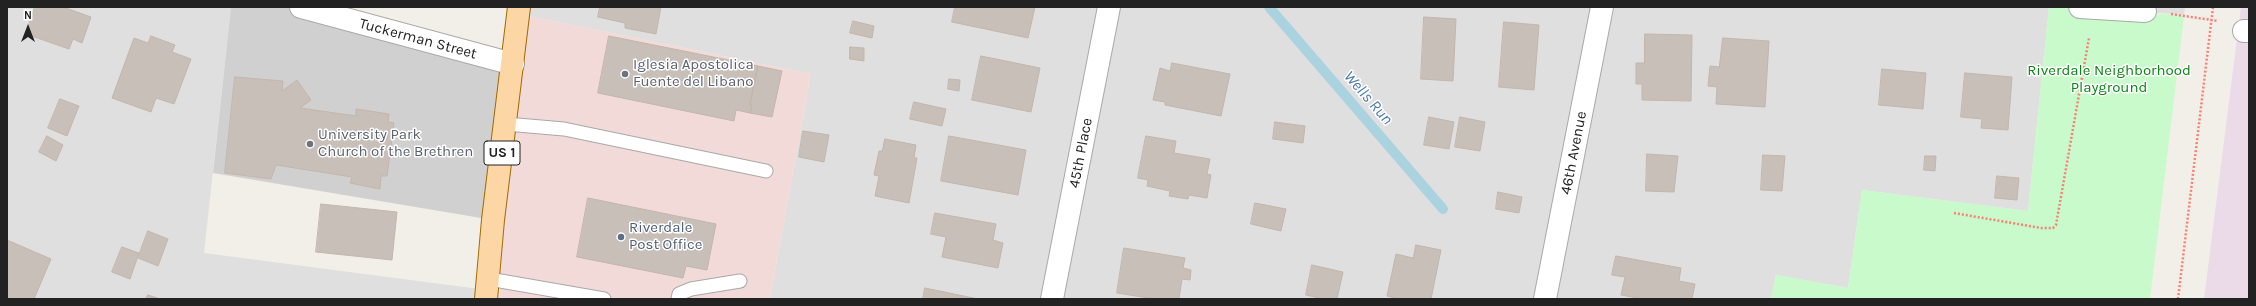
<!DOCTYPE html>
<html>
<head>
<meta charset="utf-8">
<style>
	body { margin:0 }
	#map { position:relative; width:2256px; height:306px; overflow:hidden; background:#f2efe9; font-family:Karla,sans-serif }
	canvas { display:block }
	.frame { position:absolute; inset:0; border:8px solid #222; pointer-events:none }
	.north { position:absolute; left:8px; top:8px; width:40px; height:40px; -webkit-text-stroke:3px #fff; paint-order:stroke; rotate:0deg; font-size:11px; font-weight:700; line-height:16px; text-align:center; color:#222 }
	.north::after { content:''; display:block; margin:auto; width:14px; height:18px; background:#222; clip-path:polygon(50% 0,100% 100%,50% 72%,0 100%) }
</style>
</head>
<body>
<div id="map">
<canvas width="2256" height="306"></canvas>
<div class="frame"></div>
<div class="north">N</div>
</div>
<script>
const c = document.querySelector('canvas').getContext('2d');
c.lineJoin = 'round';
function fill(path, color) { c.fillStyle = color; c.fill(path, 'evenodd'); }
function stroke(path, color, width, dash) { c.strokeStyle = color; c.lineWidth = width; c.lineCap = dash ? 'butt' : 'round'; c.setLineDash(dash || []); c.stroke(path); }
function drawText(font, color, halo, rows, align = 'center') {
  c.font = font + ' Karla,sans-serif'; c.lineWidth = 3; c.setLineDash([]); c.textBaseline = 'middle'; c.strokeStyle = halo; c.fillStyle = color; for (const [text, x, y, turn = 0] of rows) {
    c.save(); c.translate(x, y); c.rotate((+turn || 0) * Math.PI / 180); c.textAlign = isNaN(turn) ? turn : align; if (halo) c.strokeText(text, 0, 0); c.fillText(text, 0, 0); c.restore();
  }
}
const residential = new Path2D(`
	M7,7H231L204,253L487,290L486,299H7Z
	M519,7H2049L2028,211L1862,190L1848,288L1776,275L1771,299H770L811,74L519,14Z
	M2088,7H2185L2184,15Z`);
const commercial = new Path2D(`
	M519,14L811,74L770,299H486Z`);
const industrial = new Path2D(`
	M2241,7H2249V299H2204Z`);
const religious = new Path2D(`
	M231,7H303L513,64L493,220L213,173Z`);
const park = new Path2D(`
	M2049,7H2085L2184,16L2150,299H1771L1776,275L1848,288L1862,190L2028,211Z`);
const stream = new Path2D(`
	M1269,7L1443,209`);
const building = new Path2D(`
	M35,7H63L91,17L82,43L73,39L69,49L26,34Z
	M600,7H661L656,34L625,28V23L598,17Z
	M955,7H1035L1028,38L952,22Z
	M1424,17L1456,19L1453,81L1421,79Z
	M853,21L874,26L872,38L850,33Z
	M1504,22L1539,25L1534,90L1499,87Z
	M1645,34L1692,35L1691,101L1642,100V84H1636V63H1644Z
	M151,36L175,45L172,52L191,59L174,104L156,98L151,112L112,98L134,38L148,43Z
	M609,36L758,66L750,105H752L750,113L736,110L734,121L598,93Z
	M1723,38L1769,41L1765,107L1716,104L1717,87L1708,86L1710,66L1719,67Z
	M850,47L864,48V61L850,59Z
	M981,56L1040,68L1031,112L972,100Z
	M1172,63L1230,74L1221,116L1165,105V102L1153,100L1160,68L1170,71Z
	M758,66L782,71L772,117L750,113L752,105H750Z
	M1882,69L1926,73L1923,109L1879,105Z
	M1965,73L2012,77L2008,130L1981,128L1982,119L1961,117Z
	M235,77L283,81L282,91L297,80L311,100L300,108L356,116V109L389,114L388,122L394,123L387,176H381L380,189L350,183L352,177L276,165L271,179L225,173Z
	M949,79L960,80L959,91L948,89Z
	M60,99L79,106L67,136L48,128Z
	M914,102L946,109L942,126L910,119Z
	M1429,117L1454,122L1449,149L1424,145Z
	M1460,117L1485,122L1480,151L1455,147Z
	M1275,122L1305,126L1303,143L1273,139Z
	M803,131L829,135L824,162L799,157Z
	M47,136L63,145L56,161L39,152Z
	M949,136L1026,150L1018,195L941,181Z
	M1146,136L1176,141L1174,153L1210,159L1207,174L1211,175L1207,198L1189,195L1188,199L1169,196L1170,191L1147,186L1148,180L1138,178Z
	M885,139L916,145L914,158H917L909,203L875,196L879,176L874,175L879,151H882Z
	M1647,154L1678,156L1674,192L1646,191Z
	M1763,155L1785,156L1782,191L1761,190Z
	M1925,156H1936L1935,171L1924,170Z
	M1997,176L2019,178L2017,200L1995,198Z
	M1498,192L1522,197L1519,213L1496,209Z
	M588,198L716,224L707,270L686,266L683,278L577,257Z
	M1255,203L1286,209L1281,231L1251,224Z
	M321,204L397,212L392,260L316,252Z
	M935,213L996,224L993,240L1003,243L998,268L942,257L946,237L931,234Z
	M148,231L168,239L158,266L138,258Z
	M7,240L51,259L34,299H7Z
	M1416,245L1441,250L1431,299H1400L1387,296L1396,254L1413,258Z
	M122,247L139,253L130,279L112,272Z
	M1124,248L1185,258L1183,268L1191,270L1190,280L1182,279L1179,299H1155L1117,293Z
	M1616,256L1681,268L1679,281L1695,284L1692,299H1643L1621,295L1625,277L1612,275Z
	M1312,265L1343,272L1337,299H1323L1306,295Z
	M925,288L978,299H923Z
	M148,295L160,299H146Z`);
const path = new Path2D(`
	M2171,14L2218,21
	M1954,213L2041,228H2053L2056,225L2089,38
	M2178,299L2213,7`);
const lane = new Path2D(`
	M506,124L564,129L766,171
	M489,279L604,299
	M678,299L679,294L691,289L740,281`);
const street = new Path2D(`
	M301,7L513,64
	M2080,7L2145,11
	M2244,31H2249
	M1052,299L1109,7
	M1545,299L1602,7`);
const primary = new Path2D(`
	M486,299L493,220L519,7`);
const markers = [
	[625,74,4,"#6b7280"],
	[310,144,4,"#6b7280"],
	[621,237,4,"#5c6f8a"]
];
const shields = [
	[502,153,36]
];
const shieldNames = [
	["US 1",502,153]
];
const streetNames = [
	["Tuckerman Street",418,39,15],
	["45th Place",1081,153,-79],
	["46th Avenue",1574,153,-79]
];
const worshipNames = [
	["Iglesia Apostolica",633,65],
	["Fuente del Libano",633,82],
	["University Park",318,135],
	["Church of the Brethren",318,152]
];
const parkNames = [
	["Riverdale Neighborhood",2109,71],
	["Playground",2109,88]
];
const serviceNames = [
	["Riverdale",629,228],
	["Post Office",629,245]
];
const waterNames = [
	["Wells Run",1368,98,49]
];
fill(residential, '#e0dfdf');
fill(commercial, '#f2dad9');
fill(industrial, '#ebdbe8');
fill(religious, '#d0d0d0');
fill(park, '#c8facc');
stroke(stream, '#aad3df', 10);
fill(building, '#c7bfb8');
stroke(building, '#c4b6ab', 1);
stroke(lane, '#a9a9a9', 15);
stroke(street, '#a9a9a9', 24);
stroke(primary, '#a06b00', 24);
stroke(path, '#fa8072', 2.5, [2, 2]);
stroke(lane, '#fff', 13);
stroke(street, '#fff', 22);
stroke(primary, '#fcd6a4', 22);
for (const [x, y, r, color] of markers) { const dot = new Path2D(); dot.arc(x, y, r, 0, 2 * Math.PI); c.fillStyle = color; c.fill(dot); stroke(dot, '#fff', 1.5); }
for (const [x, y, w] of shields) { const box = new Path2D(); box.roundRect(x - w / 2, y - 12, w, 24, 3); c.fillStyle = '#fff'; c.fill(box); stroke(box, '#222', 1); }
drawText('bold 14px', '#222', null, shieldNames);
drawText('15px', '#222', '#fff', streetNames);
drawText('15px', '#5b616d', '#fff', worshipNames, 'left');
drawText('15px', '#0c8416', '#fff', parkNames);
drawText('15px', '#4e5e75', '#fff', serviceNames, 'left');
drawText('italic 16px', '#4a7aab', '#fff', waterNames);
</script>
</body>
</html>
